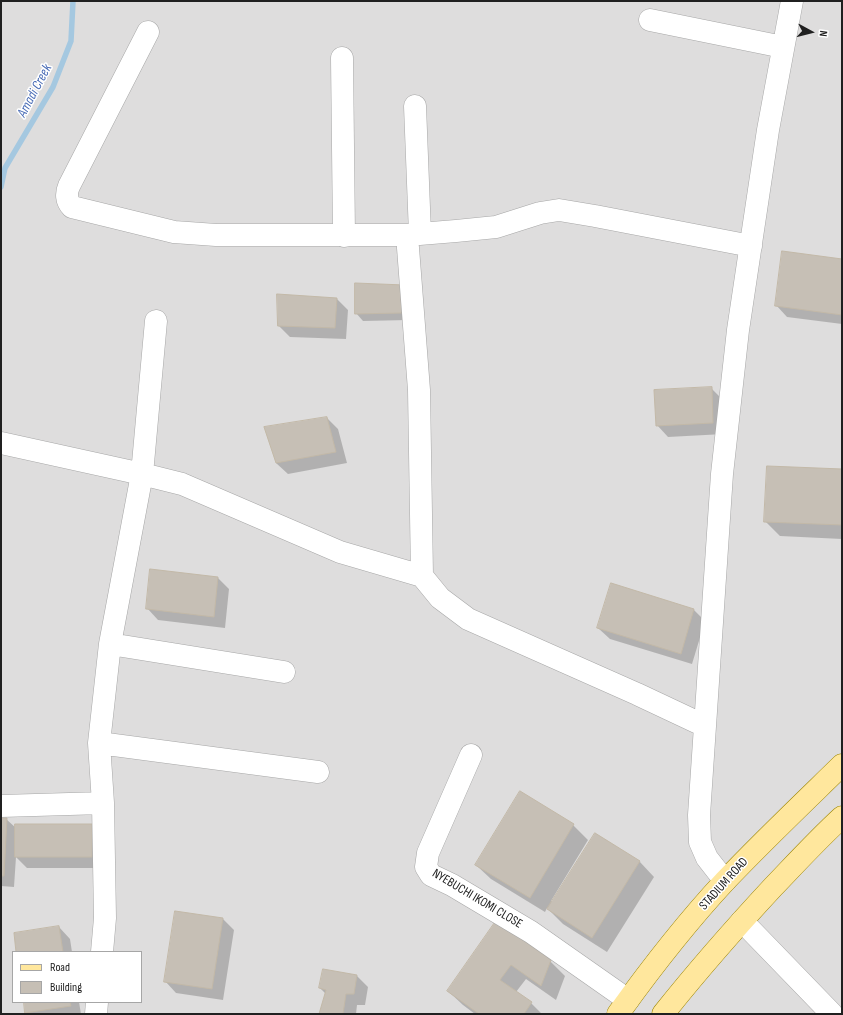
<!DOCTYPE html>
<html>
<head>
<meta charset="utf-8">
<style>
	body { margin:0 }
	#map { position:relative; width:843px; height:1015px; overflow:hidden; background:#f1efe6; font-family:"Sofia Sans Condensed",sans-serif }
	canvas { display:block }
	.frame { position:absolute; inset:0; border:2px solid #202020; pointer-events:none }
	.legend { position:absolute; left:12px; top:951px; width:130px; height:52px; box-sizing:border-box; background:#fff; border:1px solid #a6a6a6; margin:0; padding:5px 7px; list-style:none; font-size:12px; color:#202020 }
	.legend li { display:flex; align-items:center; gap:8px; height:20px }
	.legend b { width:20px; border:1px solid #a6a6a6 }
	.north { position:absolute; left:791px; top:12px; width:40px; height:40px; -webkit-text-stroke:3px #fff; paint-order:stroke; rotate:97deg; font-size:11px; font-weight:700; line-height:16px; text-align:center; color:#202020 }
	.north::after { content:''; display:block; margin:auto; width:14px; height:18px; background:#202020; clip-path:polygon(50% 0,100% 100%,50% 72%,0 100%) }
</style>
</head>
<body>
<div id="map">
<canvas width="843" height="1015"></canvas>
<div class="frame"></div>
<ul class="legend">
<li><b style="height:5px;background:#ffe79d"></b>Road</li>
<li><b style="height:11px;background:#c6bfb5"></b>Building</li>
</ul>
<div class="north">N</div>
</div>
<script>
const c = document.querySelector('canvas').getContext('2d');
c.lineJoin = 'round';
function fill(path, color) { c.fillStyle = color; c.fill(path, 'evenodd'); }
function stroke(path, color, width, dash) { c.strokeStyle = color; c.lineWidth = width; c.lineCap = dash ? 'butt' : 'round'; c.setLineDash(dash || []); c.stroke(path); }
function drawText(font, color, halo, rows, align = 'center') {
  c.font = font + ' "Sofia Sans Condensed",sans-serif'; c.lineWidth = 3; c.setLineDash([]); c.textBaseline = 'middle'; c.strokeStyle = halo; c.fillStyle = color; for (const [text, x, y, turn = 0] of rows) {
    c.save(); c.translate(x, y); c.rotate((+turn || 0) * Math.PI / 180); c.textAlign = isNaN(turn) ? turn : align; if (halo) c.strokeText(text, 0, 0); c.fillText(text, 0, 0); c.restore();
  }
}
const residential = new Path2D(`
	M1,1H842V1014H1ZM13,952H141V1002H13Z`);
const shadow = new Path2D(`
	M842,260V324L787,317L776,305Z
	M404,286L409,320L363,321L356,313Z
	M336,298L348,310L346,339L290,337L279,326Z
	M711,388L722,399L724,434L668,437L657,425Z
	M327,418L338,429L347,463L288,474L276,463Z
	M842,470V539L780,536L765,521Z
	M151,570L218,578L229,589L225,628L158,620L147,608Z
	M612,584L694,610L705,621L692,664L610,639L598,628Z
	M520,792L573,825L588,840L551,901L553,902L596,834L640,862L654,877L607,952L563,924L547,908L545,912L491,879L476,865Z
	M1,819H6L16,828L91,825L102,836V868H27L16,857L14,887L1,886Z
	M223,919L234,930L223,1000L176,993L165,981Z
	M497,923L550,961L565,976L556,1000L526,979L516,992L531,1003L542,1014H475L463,1005L448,991Z
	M59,927L70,939L72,952H17Z
	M357,976L368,987L365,1005H357L356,1014H320L326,994L320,988Z
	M25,1002H79L81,1014H28L26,1012Z`);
const stream = new Path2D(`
	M1,187L5,168L53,87L71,41L73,1`);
const building = new Path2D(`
	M782,251L842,259V315L775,306Z
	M355,283L404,285L402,313L355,314Z
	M277,294L337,298L335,328L278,326Z
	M712,387L713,423L656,426L654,390Z
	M327,417L336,452L276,463L264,427Z
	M767,466L842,469V525L764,522Z
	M150,569L218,577L214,617L146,609Z
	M611,583L694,609L681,654L597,628Z
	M520,791L574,824L530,898L475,865Z
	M1,818H7L4,876H1Z
	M15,824H92V857H15Z
	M595,833L640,861L592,938L547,909Z
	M175,911L223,918L212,989L164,982Z
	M496,921L551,960L541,986L511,965L500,980L532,1002L524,1014H479L447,991Z
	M59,926L63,952H16L14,933Z
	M323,969L357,975L354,994H346L343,1014H319L326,990L319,988Z
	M24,1002H70L71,1006L25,1013Z`);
const minor = new Path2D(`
	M650,20L783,47
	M148,32L69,186C66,193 66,201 72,207L174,232L216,235H407L456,231L496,227L540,213L559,210L595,216L751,246
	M342,58L344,236
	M415,106L420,234
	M407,235L419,390L422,576
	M1,443L142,474L182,484L340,552L422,576L440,598L468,619L637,694L705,726
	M110,644L284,672
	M99,743L318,772
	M471,755L428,853L426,867L431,875L452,885L531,932L628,1000
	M1,806L103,803
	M725,881L707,858L700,842L699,815L722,474L738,330L768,130L792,1
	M742,921L832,1014
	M102,952L105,918L103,803L99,743L110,644L142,474L156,321
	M96,1014L97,1002`);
const major = new Path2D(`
	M618,1014C651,968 687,922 725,881C763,841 803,803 842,765
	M663,1014C698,970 735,928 773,887C796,863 818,839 842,817`);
const streetNames = [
	["STADIUM ROAD",724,884,-48],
	["NYEBUCHI IKOMI CLOSE",477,899,31]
];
const waterNames = [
	["Amadi Creek",35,91,-62]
];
fill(residential, '#dedddd');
fill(shadow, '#0003');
stroke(stream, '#a5c8e0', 5.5);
fill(building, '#c6bfb5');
stroke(building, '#c3b9a8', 1);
stroke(minor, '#a7a7a7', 23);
stroke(major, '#9c8500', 23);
stroke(minor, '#fff', 22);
stroke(major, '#ffe79d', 22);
drawText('13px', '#202020', '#fff', streetNames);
drawText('italic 14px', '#476ab5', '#fff', waterNames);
</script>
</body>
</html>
